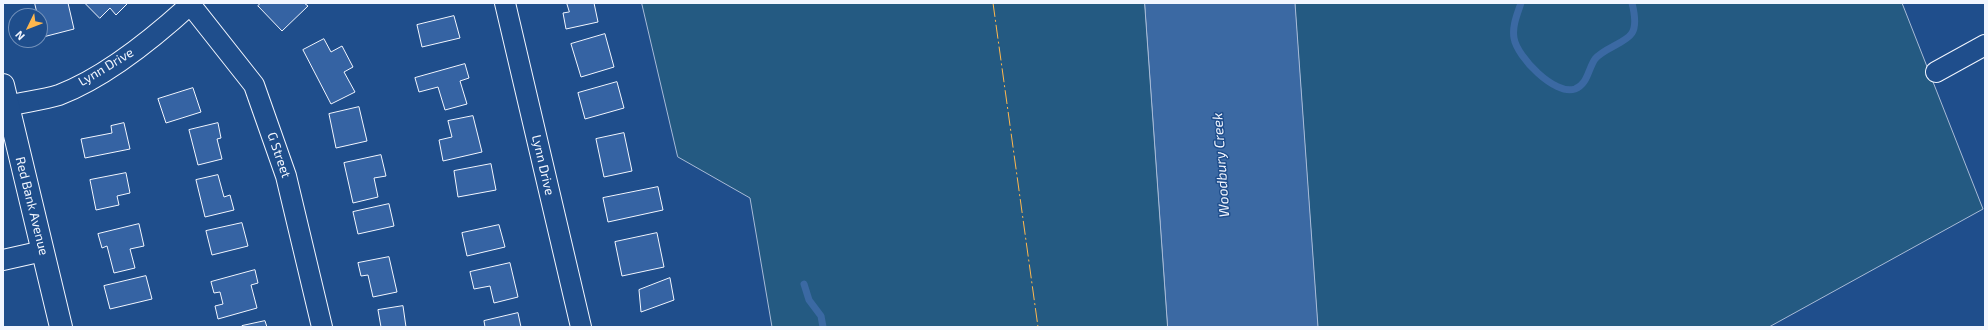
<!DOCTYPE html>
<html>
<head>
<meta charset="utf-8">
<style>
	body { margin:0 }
	#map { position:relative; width:1988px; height:330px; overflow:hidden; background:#1f4e8c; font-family:"Exo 2",sans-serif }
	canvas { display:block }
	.frame { position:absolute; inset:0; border:4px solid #f2f6ff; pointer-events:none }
	.north { position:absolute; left:8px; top:8px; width:40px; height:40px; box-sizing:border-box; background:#1f4e8c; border:1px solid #7391ba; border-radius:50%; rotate:227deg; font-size:11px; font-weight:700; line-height:16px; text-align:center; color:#f2f6ff }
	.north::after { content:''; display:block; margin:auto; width:14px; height:18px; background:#ffb74d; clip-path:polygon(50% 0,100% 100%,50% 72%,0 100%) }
</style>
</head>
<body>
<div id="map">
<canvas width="1988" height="330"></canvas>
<div class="frame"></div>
<div class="north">N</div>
</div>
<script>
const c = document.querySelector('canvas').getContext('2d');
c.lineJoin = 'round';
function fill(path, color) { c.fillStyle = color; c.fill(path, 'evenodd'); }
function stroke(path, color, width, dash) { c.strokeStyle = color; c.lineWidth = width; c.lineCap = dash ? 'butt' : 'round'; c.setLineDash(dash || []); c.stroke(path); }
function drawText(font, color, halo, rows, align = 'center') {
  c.font = font + ' "Exo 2",sans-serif'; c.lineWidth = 3; c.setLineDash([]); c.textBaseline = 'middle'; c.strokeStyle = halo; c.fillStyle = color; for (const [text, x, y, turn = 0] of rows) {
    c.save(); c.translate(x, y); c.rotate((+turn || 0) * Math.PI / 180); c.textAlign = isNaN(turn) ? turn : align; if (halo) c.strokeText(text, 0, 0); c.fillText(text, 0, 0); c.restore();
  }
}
const green = new Path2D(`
	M642,3H1145L1168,327H772L750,198L678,157Z
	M1295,3H1902L1983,209L1769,327H1318Z`);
const water = new Path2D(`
	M1145,3H1295L1318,327H1168Z`);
const stream = new Path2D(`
	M1521,3C1517,15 1512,26 1514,38C1517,57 1555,96 1575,89C1588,84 1588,69 1595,59C1604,48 1626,43 1632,33C1637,25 1634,11 1632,3
	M804,284L809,300L821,316L823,327`);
const building = new Path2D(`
	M35,3H68L74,29L43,37L40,16H38Z
	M85,3H128L116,15L110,8L100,18Z
	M261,3H304L308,6L282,31L258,6Z
	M567,3H594L598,22L566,29L563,13L569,12Z
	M454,16L460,38L422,47L417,25Z
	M605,34L614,67L581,77L571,44Z
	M324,39L331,52L342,46L353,67L344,72L355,92L331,104L303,50Z
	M465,64L469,78L460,81L467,104L445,110L438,87L419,92L415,78Z
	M617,82L624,108L585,119L578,93Z
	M193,88L201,112L166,123L158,99Z
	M359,107L367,141L336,148L329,114Z
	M473,116L482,152L443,161L439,140L452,137L448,121Z
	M124,123L130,149L85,158L81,139L112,133L111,126Z
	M218,123L221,138L217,139L222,159L198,165L189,130Z
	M624,133L632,171L604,177L596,139Z
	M381,155L386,176L374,178L378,197L353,203L344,163Z
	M491,164L496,190L458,197L454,171Z
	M126,173L130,193L117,196L119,205L96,210L90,180Z
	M218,175L224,197L230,195L234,210L205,217L196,180Z
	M658,187L663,210L608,222L603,198Z
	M389,204L394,226L358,234L353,212Z
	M242,223L248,246L212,255L206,231Z
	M139,224L144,246L130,249L135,268L114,273L107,246L102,248L98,234Z
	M499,225L505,247L467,256L462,233Z
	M657,233L664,267L622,276L615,242Z
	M389,257L397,292L373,297L368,275L361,276L358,263Z
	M510,263L518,297L494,303L490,286L474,289L470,272Z
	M255,270L258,283L251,285L257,308L218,319L215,306L223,304L220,292L214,293L211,282Z
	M146,276L152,299L110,309L104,286Z
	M670,278L674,300L641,312L639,290Z
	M403,306L406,327H381L378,310Z
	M518,313L521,327H485L484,321Z
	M265,321L267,327H242V326Z`);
const street = new Path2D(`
	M505,3L581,327
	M190,4L254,85L286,176L322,327
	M1936,72L1985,45
	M8,106C24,102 43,100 59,95C104,78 156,36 192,3
	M3,260L43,251`);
const secondary = new Path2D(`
	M3,85L61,327`);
const power = new Path2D(`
	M993,3L1038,327`);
const streetNames = [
	["Lynn Drive",106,67,-31],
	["G Street",279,155,71],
	["Lynn Drive",543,165,77],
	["Red Bank Avenue",32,206,76]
];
const waterNames = [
	["Woodbury Creek",1221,165,-94]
];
fill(green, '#245a82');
stroke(green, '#a8bbd7', 1);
fill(water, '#3b69a3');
stroke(water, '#a8bbd7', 1);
stroke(stream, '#3b69a3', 7);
fill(building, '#3563a3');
stroke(building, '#f2f6ff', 1);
stroke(street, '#f2f6ff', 22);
stroke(secondary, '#f2f6ff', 24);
stroke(street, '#1f4e8c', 20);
stroke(secondary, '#1f4e8c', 22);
stroke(power, '#ffb74d', 1, [14, 3, 2, 3]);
drawText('13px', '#f2f6ff', '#1f4e8c', streetNames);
drawText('italic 14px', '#f2f6ff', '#1f4e8c', waterNames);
</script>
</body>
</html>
